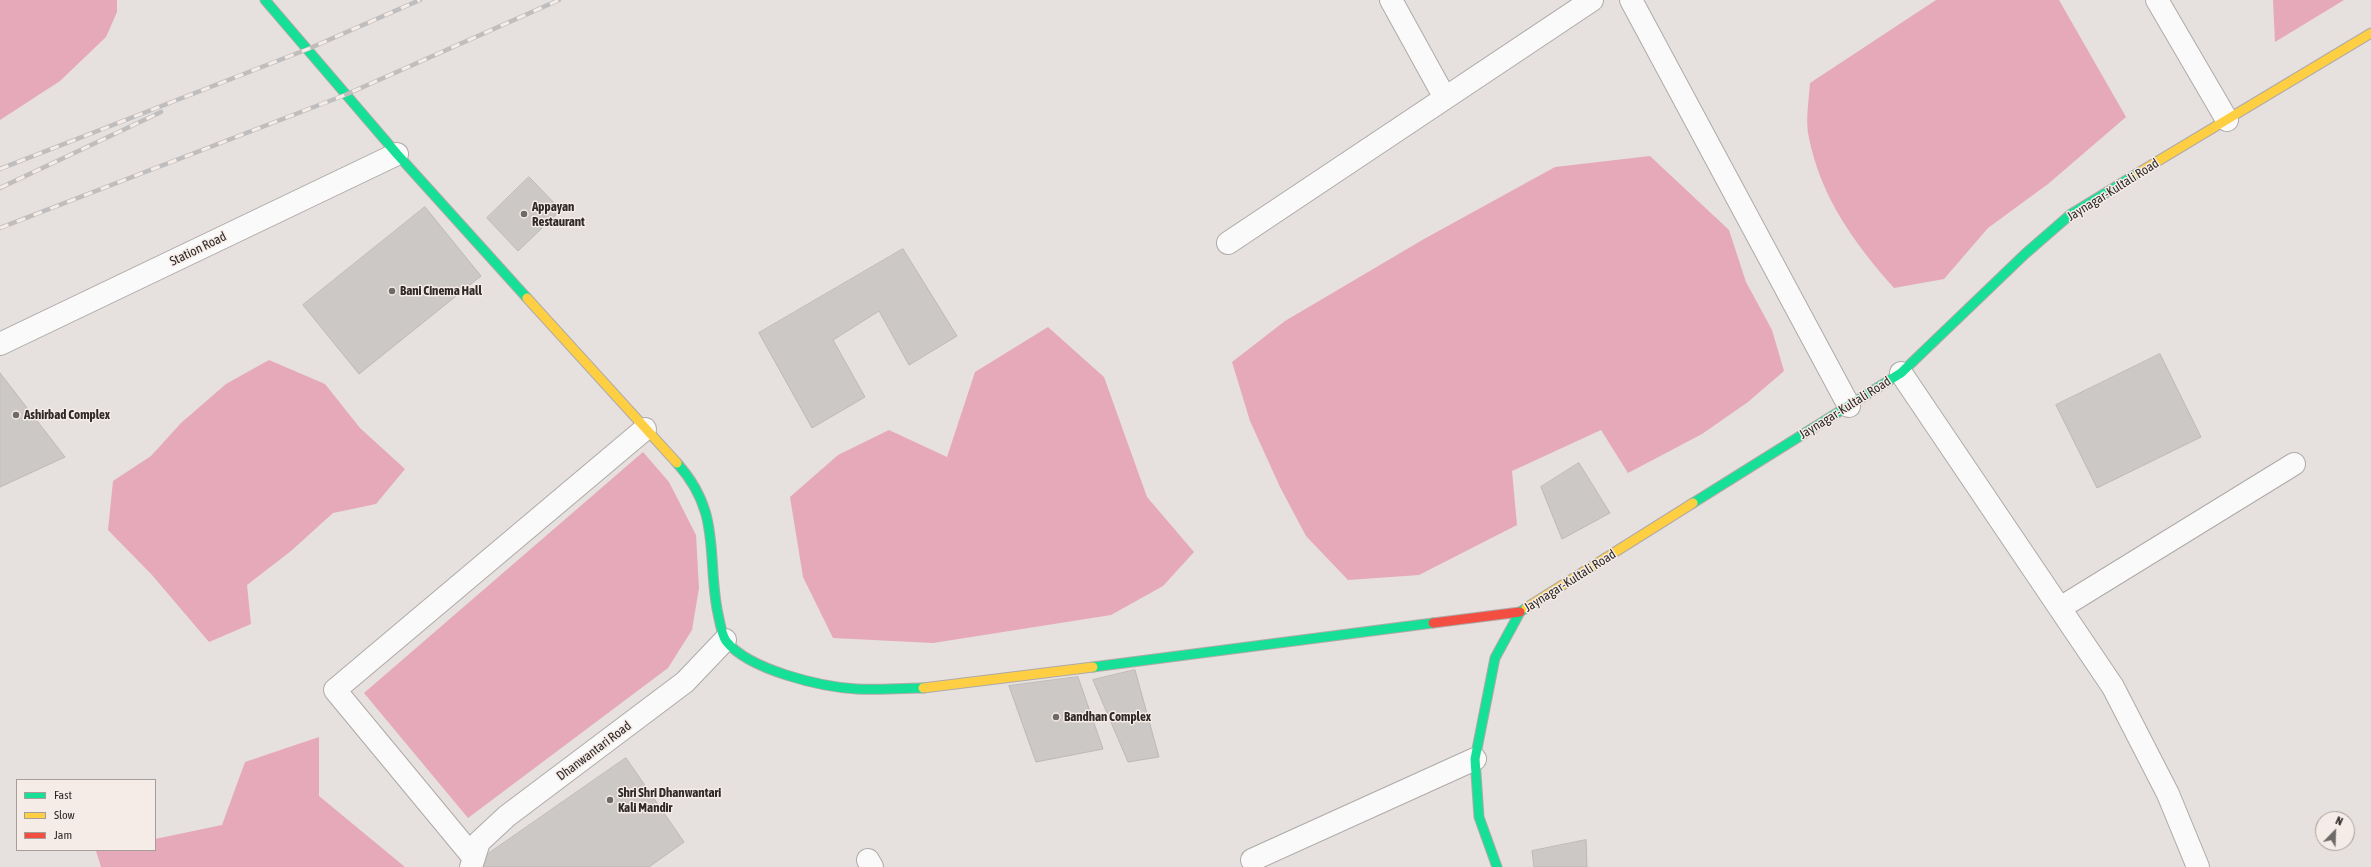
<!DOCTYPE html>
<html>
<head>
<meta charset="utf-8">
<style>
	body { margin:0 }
	#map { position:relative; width:2371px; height:867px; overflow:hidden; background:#e6e0de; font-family:"Asap Condensed",sans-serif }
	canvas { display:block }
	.legend { position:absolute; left:16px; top:779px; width:140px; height:72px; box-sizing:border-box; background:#f6ece7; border:1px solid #a69e9b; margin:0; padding:5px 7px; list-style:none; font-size:12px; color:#2e2a28 }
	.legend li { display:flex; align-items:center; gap:8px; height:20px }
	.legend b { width:20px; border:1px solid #a69e9b }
	.north { position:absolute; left:2315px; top:811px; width:40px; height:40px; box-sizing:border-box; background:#f6ece7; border:1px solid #a69e9b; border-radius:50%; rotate:23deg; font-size:11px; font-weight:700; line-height:16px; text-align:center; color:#2e2a28 }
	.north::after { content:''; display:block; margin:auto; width:14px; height:18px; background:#6e6a68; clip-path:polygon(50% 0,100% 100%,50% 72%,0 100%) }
</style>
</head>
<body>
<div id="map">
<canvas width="2371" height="867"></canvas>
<ul class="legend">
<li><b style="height:5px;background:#16e098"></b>Fast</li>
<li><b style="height:5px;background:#ffcf43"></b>Slow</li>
<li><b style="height:5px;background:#f24e42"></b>Jam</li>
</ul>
<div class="north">N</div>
</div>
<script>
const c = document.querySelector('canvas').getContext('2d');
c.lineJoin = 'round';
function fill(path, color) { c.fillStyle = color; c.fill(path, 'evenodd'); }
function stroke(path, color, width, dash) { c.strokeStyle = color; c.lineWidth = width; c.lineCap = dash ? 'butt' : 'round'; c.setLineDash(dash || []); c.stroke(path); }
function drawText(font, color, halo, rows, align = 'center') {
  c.font = font + ' "Asap Condensed",sans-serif'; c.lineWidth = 3; c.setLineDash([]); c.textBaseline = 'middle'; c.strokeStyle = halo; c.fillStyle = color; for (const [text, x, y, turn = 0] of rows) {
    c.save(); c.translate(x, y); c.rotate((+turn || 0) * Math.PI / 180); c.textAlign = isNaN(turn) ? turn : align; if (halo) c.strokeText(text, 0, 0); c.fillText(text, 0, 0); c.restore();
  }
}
const water = new Path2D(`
	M0,0H117V12L106,37L60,81L0,120Z
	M1936,0H2059L2126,117L2048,184L1988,228L1944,279L1894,288C1855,244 1821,198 1809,138C1805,121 1809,100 1810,83Z
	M2273,0H2344L2275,42Z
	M1650,156L1729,230L1746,282L1772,330L1784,371L1748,402L1702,434L1628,473L1601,430L1512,471L1517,525L1419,575L1348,580L1306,536L1280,487L1250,421L1232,362L1285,321L1424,239L1555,167Z
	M1048,327L1104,377L1147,497L1194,552L1163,586L1111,615L933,643L833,638L803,577L790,497L838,455L889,430L947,457L975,372Z
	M269,360L325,384L360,428L405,469L376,504L333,513L291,551L247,585L251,624L209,642L152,575L108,530L113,481L151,456L181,423L226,384Z
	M643,452L669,482L696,535L699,588L692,630L668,668L468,818L364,693Z
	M319,737V796L405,867H101L96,851L155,850V839L222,825L245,762Z`);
const building = new Path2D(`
	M529,177L561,210L518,251L487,218Z
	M425,207L481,276L359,374L303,305Z
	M903,249L957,336L909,365L879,311L833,340L865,397L812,428L759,333Z
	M2160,354L2201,437L2097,488L2056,405Z
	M0,373L65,457L0,487Z
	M1579,463L1610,513L1562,539L1541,487Z
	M1135,670L1159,757L1128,762L1093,680Z
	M1078,677L1103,749L1036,762L1009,686Z
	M626,758L684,842L649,867H482L478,861Z
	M1586,840L1587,867H1534L1532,851Z`);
const street = new Path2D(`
	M1391,0L1445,98
	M1631,0L1849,406
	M2157,0L2227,120
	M1228,243L1592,0
	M0,344L397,154
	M1901,373L2113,687L2168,794L2198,867
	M2060,608L2294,464
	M474,858L335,690L645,429
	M868,860L872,867
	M1252,860L1475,759
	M471,867L479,842L507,816L685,682L725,640`);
const fast = new Path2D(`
	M265,0L397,154L527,298
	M677,463C721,512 707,552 717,609C719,617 721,634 726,641C749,670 821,687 857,689C879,690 901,688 923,688
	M1693,503L1901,373L2025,254L2071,214L2138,173
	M1093,667L1433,623
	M1497,867L1479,817L1475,759L1495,658L1520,612L1526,608`);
const slow = new Path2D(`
	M2138,173L2371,33
	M527,298L677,463
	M1526,608L1693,503
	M923,688L1093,667`);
const jam = new Path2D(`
	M1433,623L1520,612`);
const rail = new Path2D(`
	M0,169L308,49L420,0
	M0,188L161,112
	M0,228L345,95L559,0`);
const markers = [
	[524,214,4,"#6e6a68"],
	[392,291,4,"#6e6a68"],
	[16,415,4,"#6e6a68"],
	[1056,717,4,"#6e6a68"],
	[610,800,4,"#6e6a68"]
];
const streetNames = [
	["Jaynagar-Kultali Road",2113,190,-32],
	["Station Road",198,249,-26],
	["Jaynagar-Kultali Road",1845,408,-32],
	["Jaynagar-Kultali Road",1570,581,-32],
	["Dhanwantari Road",594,751,-37]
];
const poiNames = [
	["Appayan",532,207],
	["Restaurant",532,222],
	["Bani Cinema Hall",400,291],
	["Ashirbad Complex",24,415],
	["Bandhan Complex",1064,717],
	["Shri Shri Dhanwantari",618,793],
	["Kali Mandir",618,808]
];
fill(water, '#e6a9b9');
fill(building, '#ccc8c6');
stroke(building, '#bcb8b6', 1);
stroke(street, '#aeaaa8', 24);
stroke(fast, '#aeaaa8', 11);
stroke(slow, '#aeaaa8', 11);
stroke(jam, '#aeaaa8', 11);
stroke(street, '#fbfafa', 22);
stroke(fast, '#16e098', 9);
stroke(slow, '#ffcf43', 9);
stroke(jam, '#f24e42', 9);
stroke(rail, '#bfbdbd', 4.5);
stroke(rail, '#f6ece7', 3, [9]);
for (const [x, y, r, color] of markers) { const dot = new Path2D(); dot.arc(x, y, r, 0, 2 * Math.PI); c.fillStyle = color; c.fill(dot); stroke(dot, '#f6ece7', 1.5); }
drawText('13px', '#2e2a28', '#f6ece7', streetNames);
drawText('bold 13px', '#2e2a28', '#f6ece7', poiNames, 'left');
</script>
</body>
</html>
